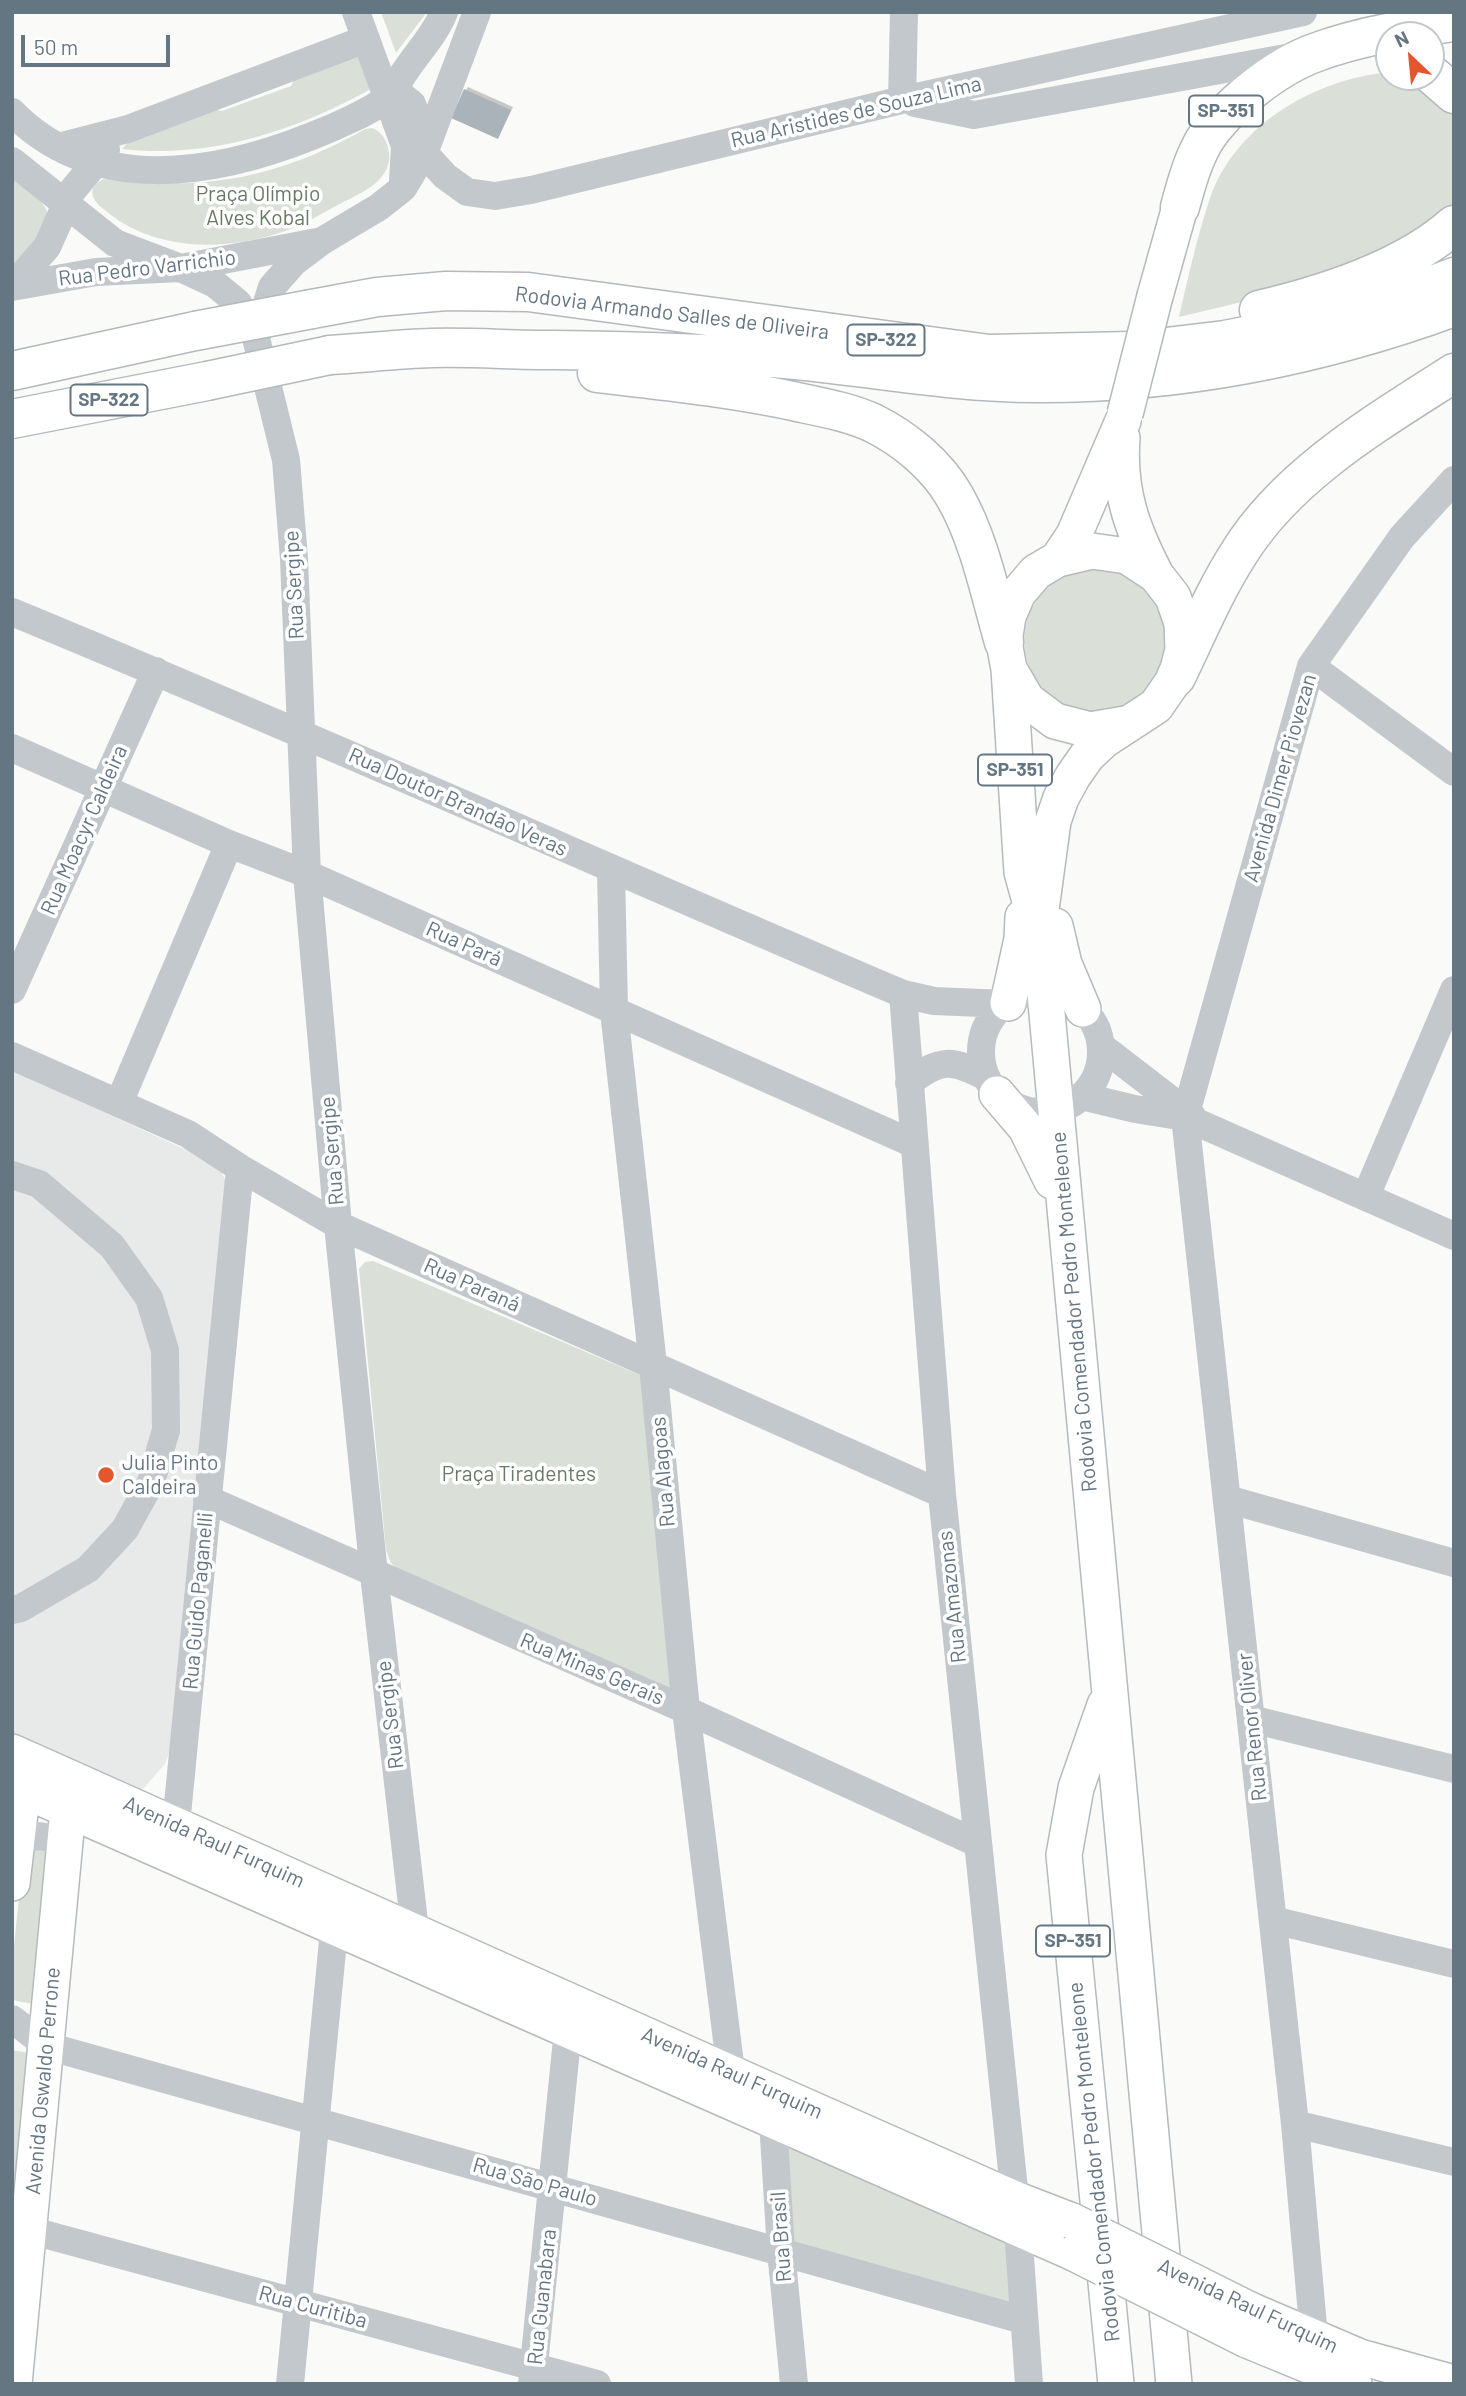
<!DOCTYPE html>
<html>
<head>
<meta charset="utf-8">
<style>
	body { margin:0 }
	#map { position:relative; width:1466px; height:2396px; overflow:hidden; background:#fafaf8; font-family:Barlow,sans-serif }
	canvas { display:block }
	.frame { position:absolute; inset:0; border:14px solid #657683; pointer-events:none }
	.north { position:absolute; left:1375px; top:21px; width:70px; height:70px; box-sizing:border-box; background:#fff; border:2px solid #c1c8cd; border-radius:50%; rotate:334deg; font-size:19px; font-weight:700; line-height:28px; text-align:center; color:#657683 }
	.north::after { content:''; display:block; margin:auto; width:24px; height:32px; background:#e4572e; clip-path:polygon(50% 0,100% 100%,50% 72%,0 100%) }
	.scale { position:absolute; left:21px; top:35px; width:149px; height:32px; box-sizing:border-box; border:4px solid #657683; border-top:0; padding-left:9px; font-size:21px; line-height:24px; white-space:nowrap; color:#657683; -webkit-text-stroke:5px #fff; paint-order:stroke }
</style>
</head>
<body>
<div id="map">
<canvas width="1466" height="2396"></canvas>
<div class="frame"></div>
<div class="north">N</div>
<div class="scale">50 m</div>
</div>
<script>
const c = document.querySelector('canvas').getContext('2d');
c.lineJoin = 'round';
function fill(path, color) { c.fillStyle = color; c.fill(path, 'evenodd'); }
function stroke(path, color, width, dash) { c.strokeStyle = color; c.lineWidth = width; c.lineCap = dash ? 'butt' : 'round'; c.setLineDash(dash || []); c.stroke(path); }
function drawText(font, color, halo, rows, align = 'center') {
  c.font = font + ' Barlow,sans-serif'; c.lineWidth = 7; c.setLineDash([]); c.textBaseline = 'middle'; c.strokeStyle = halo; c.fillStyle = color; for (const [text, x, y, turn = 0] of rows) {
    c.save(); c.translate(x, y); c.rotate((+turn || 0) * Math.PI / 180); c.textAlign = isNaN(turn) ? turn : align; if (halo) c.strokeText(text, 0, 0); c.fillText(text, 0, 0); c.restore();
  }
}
const built = new Path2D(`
	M12,1070L206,1159L220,1170L227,1183L171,1748L165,1764L142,1790L130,1798L12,1752Z`);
const green = new Path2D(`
	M381,12H427L396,53Z
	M357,53L371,89C295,131 210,159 122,149L133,137L209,108L222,111L291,86L297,74Z
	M1382,73H1389V77C1421,77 1437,89 1454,116V205L1447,216L1428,232L1275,294L1179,317C1188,278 1197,237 1210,198C1235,127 1310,82 1382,73Z
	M372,128C387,133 393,155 387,168C378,188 354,196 336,206C321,214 305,224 288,230C226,252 153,253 101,207C89,196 89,186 104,179C133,179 162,184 191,183C254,180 311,160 365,129Z
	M12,176C22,185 37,195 45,207C57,227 24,252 12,266Z
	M1024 640a72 72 0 1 1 144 0a72 72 0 1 1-144 0Z
	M373,1261L647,1378L676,1681L668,1692L398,1570L391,1563L386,1550L359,1269L365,1262Z
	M26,1826L56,1830L39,2005L12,2000V1967Z
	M12,2050L35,2054L12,2267Z
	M780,2142L1010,2241L1015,2310L791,2245Z`);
const shadow = new Path2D(`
	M468,87L513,107L500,134L466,90Z`);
const building = new Path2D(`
	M464,89L511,110L498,139L451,118Z`);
const minor = new Path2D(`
	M356,12L405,146L403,181
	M393,89L412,104L423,134L424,153L445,176L467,192L495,196L531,190L902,100L1303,12
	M902,100L904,12
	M915,103L974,115L1291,57
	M12,112C94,196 215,175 312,136C330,129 375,110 388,97C395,89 400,78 406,70C418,52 436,33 444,12
	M58,147L128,129L366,39
	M12,161L115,243L181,268L215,284L238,303L256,338L286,460L294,559L307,874L338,1225L374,1574L417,1948
	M12,287L96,272L181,268L317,242
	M12,287L47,247L72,191L106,150
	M258,332L272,287L294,262L322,241L379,207L403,188L424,153L477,12
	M12,612C311,735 605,867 903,994L934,1001L1006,1004
	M1311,666L1454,772
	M12,748L229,844L307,874L914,1144
	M611,870L614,1011L653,1365L686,1710L731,2072
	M12,990L156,671
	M981 1052a60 60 0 1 1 120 0a60 60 0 1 1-120 0Z
	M903,994L942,1494L1015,2199
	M1101,1046L1192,1116
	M12,1056L188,1134L240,1168L338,1225L942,1494
	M909,1083C940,1058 952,1059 986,1077
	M1081,1096L1135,1109L1185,1117L1454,1236
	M119,1103L229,844
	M12,1175L39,1184L112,1246L149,1298L165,1350L166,1430L151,1482L125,1529L88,1569L21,1608L12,1610
	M1366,1196L1454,990
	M207,1499L686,1710L977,1843
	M1227,1499L1454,1563
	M1251,1719L1454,1769
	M176,1825L240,1168
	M17,1842C36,1834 49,1833 64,1848
	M1273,1920L1454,1964
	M12,2019L47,2046L1023,2320
	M772,2104L781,2251L794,2384
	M1295,2124L1454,2162
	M1018,2229L1029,2384
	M29,2230L597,2384
	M1314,2337L1295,2124L1185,1117L1311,666L1402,537L1454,480
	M290,2384L336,1910
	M532,2384L570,2010`);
const major = new Path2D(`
	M1155,296L1180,207
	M1123,421L1074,535L1058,559L1036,572L1018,593L1008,616L1004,642L1009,669L1022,872L1038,930L1045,992L1174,2384
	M1122,438C1118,491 1132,529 1156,575
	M1009,669L1027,700L1055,721L1090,730L1125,724
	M1040,917L1053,821L1061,798L1073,776L1087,756L1104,740L1156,706L1176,677L1183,650L1182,623L1173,597L1156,575L1127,556L1092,551L1058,559
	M1055,926L1064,964L1083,1009
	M1008,1003L1022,939L1023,917
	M997,1094L1026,1128L1052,1181
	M1105,1705L1076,1788L1064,1855L1116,2384
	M12,1752L771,2091L1015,2199L1072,2221
	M12,1785L1074,2253
	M12,1883L25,1769
	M1250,2310L1360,2357L1454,2383
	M1247,2340L1354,2384
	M14,2384L70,1788`);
const highway = new Path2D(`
	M1431,74L1454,94
	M1180,207C1186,185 1192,162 1204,141C1226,106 1277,66 1317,52C1360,36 1409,28 1454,22
	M312,309L377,297L446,291L528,292L989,354L1132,351L1225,340L1316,322L1405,296L1454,277
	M1259,310C1323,295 1404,269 1454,225
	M330,355C364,353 398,349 432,348C472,347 512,350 552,350C634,351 716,353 797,360C876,368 955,383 1035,383C1179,384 1320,356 1454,307
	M12,371L195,331
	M597,373C666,381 734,388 802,403C826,408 851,413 873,423C905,439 937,465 955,497C980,541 990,594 1004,642
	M12,419L207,381
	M1176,677C1196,636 1214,592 1239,553C1288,474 1378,422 1454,373`);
const majorBridge = new Path2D(`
	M1125,414L1155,296
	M1072,2221L1250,2310
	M1074,2253L1247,2340`);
const highwayBridge = new Path2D(`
	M195,331L312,309
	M207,381L330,355`);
const markers = [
	[106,1475,9,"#e4572e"]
];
const shields = [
	[1226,111,74],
	[886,340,77],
	[109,400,77],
	[1015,770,74],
	[1073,1941,74]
];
const shieldNames = [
	["SP-351",1226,111],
	["SP-322",886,340],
	["SP-322",109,400],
	["SP-351",1015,770],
	["SP-351",1073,1941]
];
const streetNames = [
	["Rua Aristides de Souza Lima",856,112,-13],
	["Rua Pedro Varrichio",147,268,-7],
	["Rodovia Armando Salles de Oliveira",672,313,7],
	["Rua Sergipe",294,585,-93],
	["Avenida Dimer Piovezan",1280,778,-74],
	["Rua Doutor Brandão Veras",458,802,24],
	["Rua Moacyr Caldeira",84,830,-66],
	["Rua Pará",464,944,24],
	["Rua Sergipe",332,1151,-95],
	["Rua Paraná",472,1285,24],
	["Rodovia Comendador Pedro Monteleone",1074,1312,-95],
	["Rua Alagoas",663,1472,-95],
	["Rua Amazonas",952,1597,-96],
	["Rua Guido Paganelli",198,1601,-85],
	["Rua Minas Gerais",592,1669,23],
	["Rua Sergipe",390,1715,-97],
	["Rua Renor Oliver",1252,1727,-96],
	["Avenida Raul Furquim",214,1842,24],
	["Avenida Raul Furquim",732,2073,24],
	["Avenida Oswaldo Perrone",43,2081,-85],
	["Rodovia Comendador Pedro Monteleone",1094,2162,-96],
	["Rua São Paulo",535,2182,16],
	["Rua Brasil",781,2237,-94],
	["Rua Guanabara",542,2297,-84],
	["Avenida Raul Furquim",1248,2306,25],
	["Rua Curitiba",313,2307,15]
];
const parkNames = [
	["Praça Olímpio",258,194],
	["Alves Kobal",258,218],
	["Praça Tiradentes",519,1474]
];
const poiNames = [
	["Julia Pinto",122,1463],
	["Caldeira",122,1487]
];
fill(built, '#e8e9e9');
fill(green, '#dadfd7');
fill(shadow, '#0003');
fill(building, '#aab3b9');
stroke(major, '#b5babe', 38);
stroke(highway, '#b4b9bd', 41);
stroke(minor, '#c3c8cc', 28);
stroke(major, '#fff', 35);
stroke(highway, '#fff', 38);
stroke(majorBridge, '#b5babe', 38, []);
stroke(highwayBridge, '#b4b9bd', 41, []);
stroke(majorBridge, '#fff', 35);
stroke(highwayBridge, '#fff', 38);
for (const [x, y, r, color] of markers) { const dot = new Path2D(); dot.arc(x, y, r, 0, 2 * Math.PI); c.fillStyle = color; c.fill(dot); stroke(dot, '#fff', 2.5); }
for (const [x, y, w] of shields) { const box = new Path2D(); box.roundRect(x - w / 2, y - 15.5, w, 31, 5); c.fillStyle = '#fff'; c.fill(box); stroke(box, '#657683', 2); }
drawText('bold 19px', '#657683', null, shieldNames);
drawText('21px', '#657683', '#fff', streetNames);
drawText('21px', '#687a64', '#fff', parkNames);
drawText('21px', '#657683', '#fff', poiNames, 'left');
</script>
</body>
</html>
